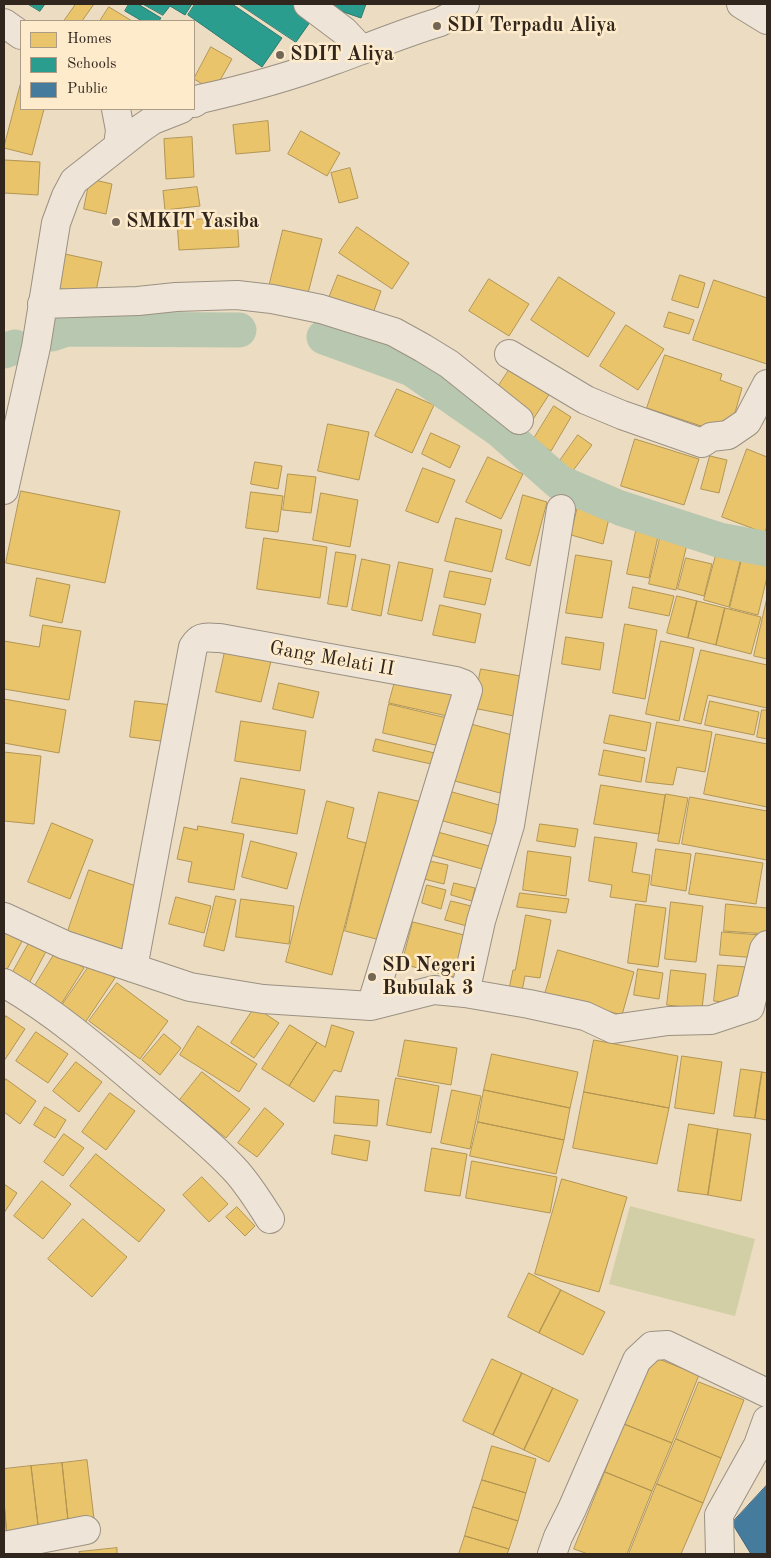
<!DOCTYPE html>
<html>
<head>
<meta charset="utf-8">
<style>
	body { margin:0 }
	#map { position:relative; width:771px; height:1558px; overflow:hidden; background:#ecdcc2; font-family:"Old Standard TT",serif }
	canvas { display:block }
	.frame { position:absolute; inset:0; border:5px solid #30261d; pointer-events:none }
	.legend { position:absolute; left:20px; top:20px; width:175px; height:90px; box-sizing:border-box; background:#feebcc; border:1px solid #ac9c86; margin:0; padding:6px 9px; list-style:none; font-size:15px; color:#30261d }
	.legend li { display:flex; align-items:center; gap:10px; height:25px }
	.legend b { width:25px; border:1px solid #ac9c86 }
</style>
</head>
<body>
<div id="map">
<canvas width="771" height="1558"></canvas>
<div class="frame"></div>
<ul class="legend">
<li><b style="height:14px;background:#e9c46a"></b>Homes</li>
<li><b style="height:14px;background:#2a9d8f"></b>Schools</li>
<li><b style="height:14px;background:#457b9d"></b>Public</li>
</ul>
</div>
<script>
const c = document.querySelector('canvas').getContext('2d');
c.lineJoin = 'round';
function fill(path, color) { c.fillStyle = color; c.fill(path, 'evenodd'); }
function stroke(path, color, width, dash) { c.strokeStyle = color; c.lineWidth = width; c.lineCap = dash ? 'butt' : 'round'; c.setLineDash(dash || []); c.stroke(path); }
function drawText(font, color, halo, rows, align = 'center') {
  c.font = font + ' "Old Standard TT",serif'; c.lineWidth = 5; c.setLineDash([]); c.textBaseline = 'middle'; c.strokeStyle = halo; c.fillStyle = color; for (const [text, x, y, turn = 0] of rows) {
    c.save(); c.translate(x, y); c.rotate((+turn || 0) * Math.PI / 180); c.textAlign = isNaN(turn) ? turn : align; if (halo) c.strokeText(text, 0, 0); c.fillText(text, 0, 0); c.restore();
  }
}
const green = new Path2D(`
	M630,1206L755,1239L735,1316L609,1284Z`);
const homes = new Path2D(`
	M76,4H94L82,21H64Z
	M109,7L132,21H100Z
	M211,47L232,59L214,91L194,79Z
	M21,82V109H44L32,155L4,148Z
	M268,121L270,151L236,154L233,125Z
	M301,131L340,153L327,176L288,154Z
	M192,137L194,177L166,179L164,139Z
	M5,160L40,162L38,195L4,193Z
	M350,168L358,198L339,203L331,173Z
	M90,179L112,184L106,214L84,209Z
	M197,187L200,206L165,210L163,191Z
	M237,217L239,247L179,250L177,221Z
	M357,227L409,263L392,289L339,253Z
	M283,230L322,239L306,301L268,291Z
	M65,254L102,262L95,296L57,288Z
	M338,275L381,291L371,319L327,303Z
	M680,275L705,283L698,308L672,300Z
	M559,277L615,313L588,357L531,320Z
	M489,279L529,304L509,336L469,311Z
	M714,280L767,298V364L693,340Z
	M669,312L694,320L689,334L664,327Z
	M626,325L664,349L638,390L600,366Z
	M665,355L722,374L720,380L742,388L731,427H704L647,408Z
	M513,364L552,390L532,421L492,396Z
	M397,389L434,405L412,453L375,436Z
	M554,406L571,417L551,451L533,440Z
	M328,424L369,432L359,480L318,471Z
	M431,433L460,446L450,468L422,454Z
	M578,435L592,445L572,472L559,462Z
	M635,439L699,459L684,505L621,486Z
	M747,449L767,457V525L765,533L722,517Z
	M710,456L727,460L719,493L701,489Z
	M488,457L523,474L501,519L466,502Z
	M255,462L282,466L278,489L251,484Z
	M423,468L455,480L438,523L406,511Z
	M288,474L316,477L311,513L283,510Z
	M21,491L120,511L105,583L6,563Z
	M251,492L283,496L278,532L246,528Z
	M321,493L358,500L350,547L313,540Z
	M523,495L547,502L530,566L506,559Z
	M578,506L610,514L603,544L571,535Z
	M456,518L502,530L492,572L445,561Z
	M636,531L658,536L649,578L627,574Z
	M661,534L688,540L676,590L649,584Z
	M264,538L327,547L320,598L257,589Z
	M719,544L743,550L729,607L704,600Z
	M336,552L356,555L347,607L328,604Z
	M576,555L612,561L602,618L566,613Z
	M686,558L712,564L704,596L678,589Z
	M362,559L390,565L381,616L352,610Z
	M742,559L767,565V577L758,615L730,608Z
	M399,562L433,569L422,621L388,614Z
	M450,571L491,579L485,605L444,597Z
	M37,578L70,585L62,623L30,616Z
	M633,587L674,596L669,616L629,608Z
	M677,596L697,601L688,638L667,633Z
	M767,598V659L754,656Z
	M697,601L725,608L716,645L688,638Z
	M440,605L481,614L475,643L433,635Z
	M725,608L761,617L751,654L716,645Z
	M625,624L657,630L645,699L613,693Z
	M43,625L81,631L69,700L4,689V641L39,647Z
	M566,637L604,643L600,670L562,664Z
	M661,641L694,648L679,721L646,714Z
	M226,647L272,657L261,702L216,692Z
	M701,650L767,665V708L708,695L701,724L684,720Z
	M481,669L526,677L519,717L473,708Z
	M396,678L462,693L456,718L389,703Z
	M279,683L319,692L313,718L273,709Z
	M4,699L66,710L59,753L4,743Z
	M135,701L173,705L168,742L130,737Z
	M710,701L759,712L754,735L705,725Z
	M389,704L451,719L444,747L383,733Z
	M762,710H767V739L757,737Z
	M610,715L651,723L646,751L604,743Z
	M241,721L306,731L300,771L235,761Z
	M657,722L712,732L705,772L677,767L673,785L646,782Z
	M467,723L516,736L500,793L451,780Z
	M716,734L767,744V807L704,794Z
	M376,739L443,755L440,766L373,751Z
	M604,750L645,758L641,782L599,775Z
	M4,752L41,756L34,824L4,821Z
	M241,778L305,790L297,834L232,823Z
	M601,785L665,795L659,834L594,824Z
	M445,790L510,808L502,837L436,819Z
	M379,792L422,802L388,942L345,931Z
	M666,794L688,798L679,844L658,841Z
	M690,797L767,811V860L682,844Z
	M327,801L354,808L347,838L366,843L332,975L286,962Z
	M52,823L93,840L70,899L28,882Z
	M540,824L578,829L575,847L537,841Z
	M198,826L244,834L234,890L188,882L192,862L177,859L184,827L197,830Z
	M434,831L500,849L493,872L427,854Z
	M595,837L637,843L632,872L650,875L646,902L610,897L612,885L589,881Z
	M251,841L297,853L287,889L242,877Z
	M656,849L691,854L686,891L651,885Z
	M528,851L571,857L566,896L523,890Z
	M696,853L763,863L756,904L689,894Z
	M425,860L448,865L444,884L420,878Z
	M89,870L142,888L122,949L68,931Z
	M454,883L475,888L472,901L451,895Z
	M427,885L446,890L441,909L422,903Z
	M520,893L569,899L566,913L517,907Z
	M216,896L236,900L224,951L204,946Z
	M176,897L211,906L204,933L169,924Z
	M241,899L294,906L289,944L236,937Z
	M451,901L479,908L474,928L445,920Z
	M671,902L703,906L696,962L665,959Z
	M636,904L666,908L658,967L628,963Z
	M726,904L767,908V934L724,931Z
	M526,915L551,920L540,978L525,976L522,991L509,989L513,970H515Z
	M413,922L472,937L461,979L402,964Z
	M4,927L27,932L4,975Z
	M722,932L760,935L758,958L720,955Z
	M33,936L50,944L26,989L9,979Z
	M57,950L84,968L58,1009L31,992Z
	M558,950L634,972L622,1015L545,994Z
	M92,962L115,978L80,1030L56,1014Z
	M718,965L747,967L743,1004L714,1001Z
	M638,969L663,973L659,999L634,995Z
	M671,970L706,974L702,1009L667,1005Z
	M117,983L168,1021L140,1059L89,1021Z
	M255,1007L279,1023L254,1058L231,1043Z
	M6,1016L25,1029L4,1061V1020Z
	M290,1025L317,1042L289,1086L262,1069Z
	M332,1025L354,1032L341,1072L334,1070L314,1102L289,1086L317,1042L325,1047Z
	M198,1026L257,1064L239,1092L180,1055Z
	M36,1032L68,1054L48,1083L16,1061Z
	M164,1034L181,1048L160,1075L142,1060Z
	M405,1040L457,1048L451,1085L398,1076Z
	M594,1040L678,1056L669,1108L584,1092Z
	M492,1054L578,1072L570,1108L484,1090Z
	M682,1056L722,1062L714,1114L675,1108Z
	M76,1062L102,1082L79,1112L53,1091Z
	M741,1069L762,1072L755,1118L734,1116Z
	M202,1072L250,1109L226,1138L179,1101Z
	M762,1072L767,1073V1120L755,1118Z
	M396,1078L439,1086L431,1133L387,1125Z
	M6,1079L36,1101L20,1124L4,1112V1083Z
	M452,1090L481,1096L470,1149L441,1143Z
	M484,1090L570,1108L564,1140L478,1122Z
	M584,1092L669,1108L657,1164L573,1148Z
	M110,1093L135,1111L106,1150L82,1132Z
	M336,1096L379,1100L377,1126L334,1123Z
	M45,1107L66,1120L55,1138L34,1125Z
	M265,1108L284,1124L257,1157L238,1143Z
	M478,1122L564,1140L556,1174L470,1156Z
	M689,1124L718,1129L708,1195L678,1191Z
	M718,1129L751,1134L741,1201L708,1195Z
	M64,1134L84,1148L63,1176L44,1162Z
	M335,1135L370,1141L367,1161L332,1154Z
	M432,1148L467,1154L460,1196L425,1191Z
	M96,1154L165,1210L139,1242L70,1186Z
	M472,1161L557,1177L550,1213L466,1198Z
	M202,1177L228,1204L209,1222L183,1195Z
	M562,1179L627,1197L599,1292L535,1274Z
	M42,1181L71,1204L43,1239L14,1216Z
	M4,1184L17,1193L4,1213Z
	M237,1207L255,1226L245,1236L226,1217Z
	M83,1219L127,1257L92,1297L48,1259Z
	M529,1273L561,1290L539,1333L508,1317Z
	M561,1290L605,1312L583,1355L539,1333Z
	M651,1356L699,1375L672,1443L624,1424Z
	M492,1359L522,1373L493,1435L463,1421Z
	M522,1373L553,1388L524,1450L493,1435Z
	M699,1382L744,1400L721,1458L676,1439Z
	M553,1388L578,1400L549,1462L524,1450Z
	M624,1424L672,1443L652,1491L605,1472Z
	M676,1439L721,1458L703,1503L657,1484Z
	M492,1446L536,1459L526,1493L482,1480Z
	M87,1460L95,1527L69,1530L62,1463Z
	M62,1463L69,1530L39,1533L31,1466Z
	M31,1466L39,1533L7,1537L4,1501V1469Z
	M605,1472L652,1491L627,1554H588L574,1549Z
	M482,1480L526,1493L518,1521L473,1507Z
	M657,1484L703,1503L681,1554H629Z
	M4,1501L7,1537H4Z
	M473,1507L518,1521L509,1549L465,1536Z
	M465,1536L509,1549L507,1554H459Z
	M117,1548V1554H80L79,1552Z`);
const schools = new Path2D(`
	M28,4H45L40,11Z
	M129,4H138L161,18L159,21H142L125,11Z
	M143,4H192L185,15L170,6L163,15Z
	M195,4H232L282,38L262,67L188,15Z
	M239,4H293L313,18L296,42Z
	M330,4H366L361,18L329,7Z`);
const public = new Path2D(`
	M767,1485V1554H751L732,1523Z`);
const canal = new Path2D(`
	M52,334L67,329L239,330
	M324,337L412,369L500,430L559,482L620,508L719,540L767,549
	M4,351L15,347`);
const minor = new Path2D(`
	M308,4L344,31L362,50
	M741,4L767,20
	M4,23L21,35
	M194,103L200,99C245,89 289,77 332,61C368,48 403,33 440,22L451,16L465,4
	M116,109L120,130L118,146
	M42,304L138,301L176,297L237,295L272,299L321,309L394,332L423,348L449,364L519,420
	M509,354L586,400L622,415L702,443L711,437L728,435L747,422L767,384
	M4,490L36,347L56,223L66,196L74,181L140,129L153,120L181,109
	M4,917L65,945L190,987L263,999L371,1006L434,990L465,993L529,1004L585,1016L613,1029L668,1021L711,1020L750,1007L764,949L767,945
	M133,968L193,647C201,634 207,638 220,638L456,681L464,684L468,690L371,1006
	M4,983C56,1013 103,1054 149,1093C179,1119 211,1143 237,1172C250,1187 260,1203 270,1219
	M465,993L481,921L510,825L561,509
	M4,1546L86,1530
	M552,1554L558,1537L572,1509L637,1360L652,1346L667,1345L767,1393
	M720,1554L719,1515L758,1445L767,1420`);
const markers = [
	[437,26,5,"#726657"],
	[280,55,5,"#726657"],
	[116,222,5,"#726657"],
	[372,977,5,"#726657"]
];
const poiNames = [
	["SDI Terpadu Aliya",447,26],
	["SDIT Aliya",290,55],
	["SMKIT Yasiba",126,222],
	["SD Negeri",382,966],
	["Bubulak 3",382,989]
];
const streetNames = [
	["Gang Melati II",332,659,10]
];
fill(green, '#d2cea5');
fill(homes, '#e9c46a');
stroke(homes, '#b29553', 1);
fill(schools, '#2a9d8f');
stroke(schools, '#2c796d', 1);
fill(public, '#457b9d');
stroke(public, '#3f6277', 1);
stroke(canal, '#b8c7af', 35);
stroke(minor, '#9b9182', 30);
stroke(minor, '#eee5d8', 28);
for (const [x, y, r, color] of markers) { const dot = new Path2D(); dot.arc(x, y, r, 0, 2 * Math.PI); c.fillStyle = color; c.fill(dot); stroke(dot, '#feebcc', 2); }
drawText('bold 20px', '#30261d', '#feebcc', poiNames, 'left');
drawText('20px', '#30261d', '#feebcc', streetNames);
</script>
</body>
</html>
